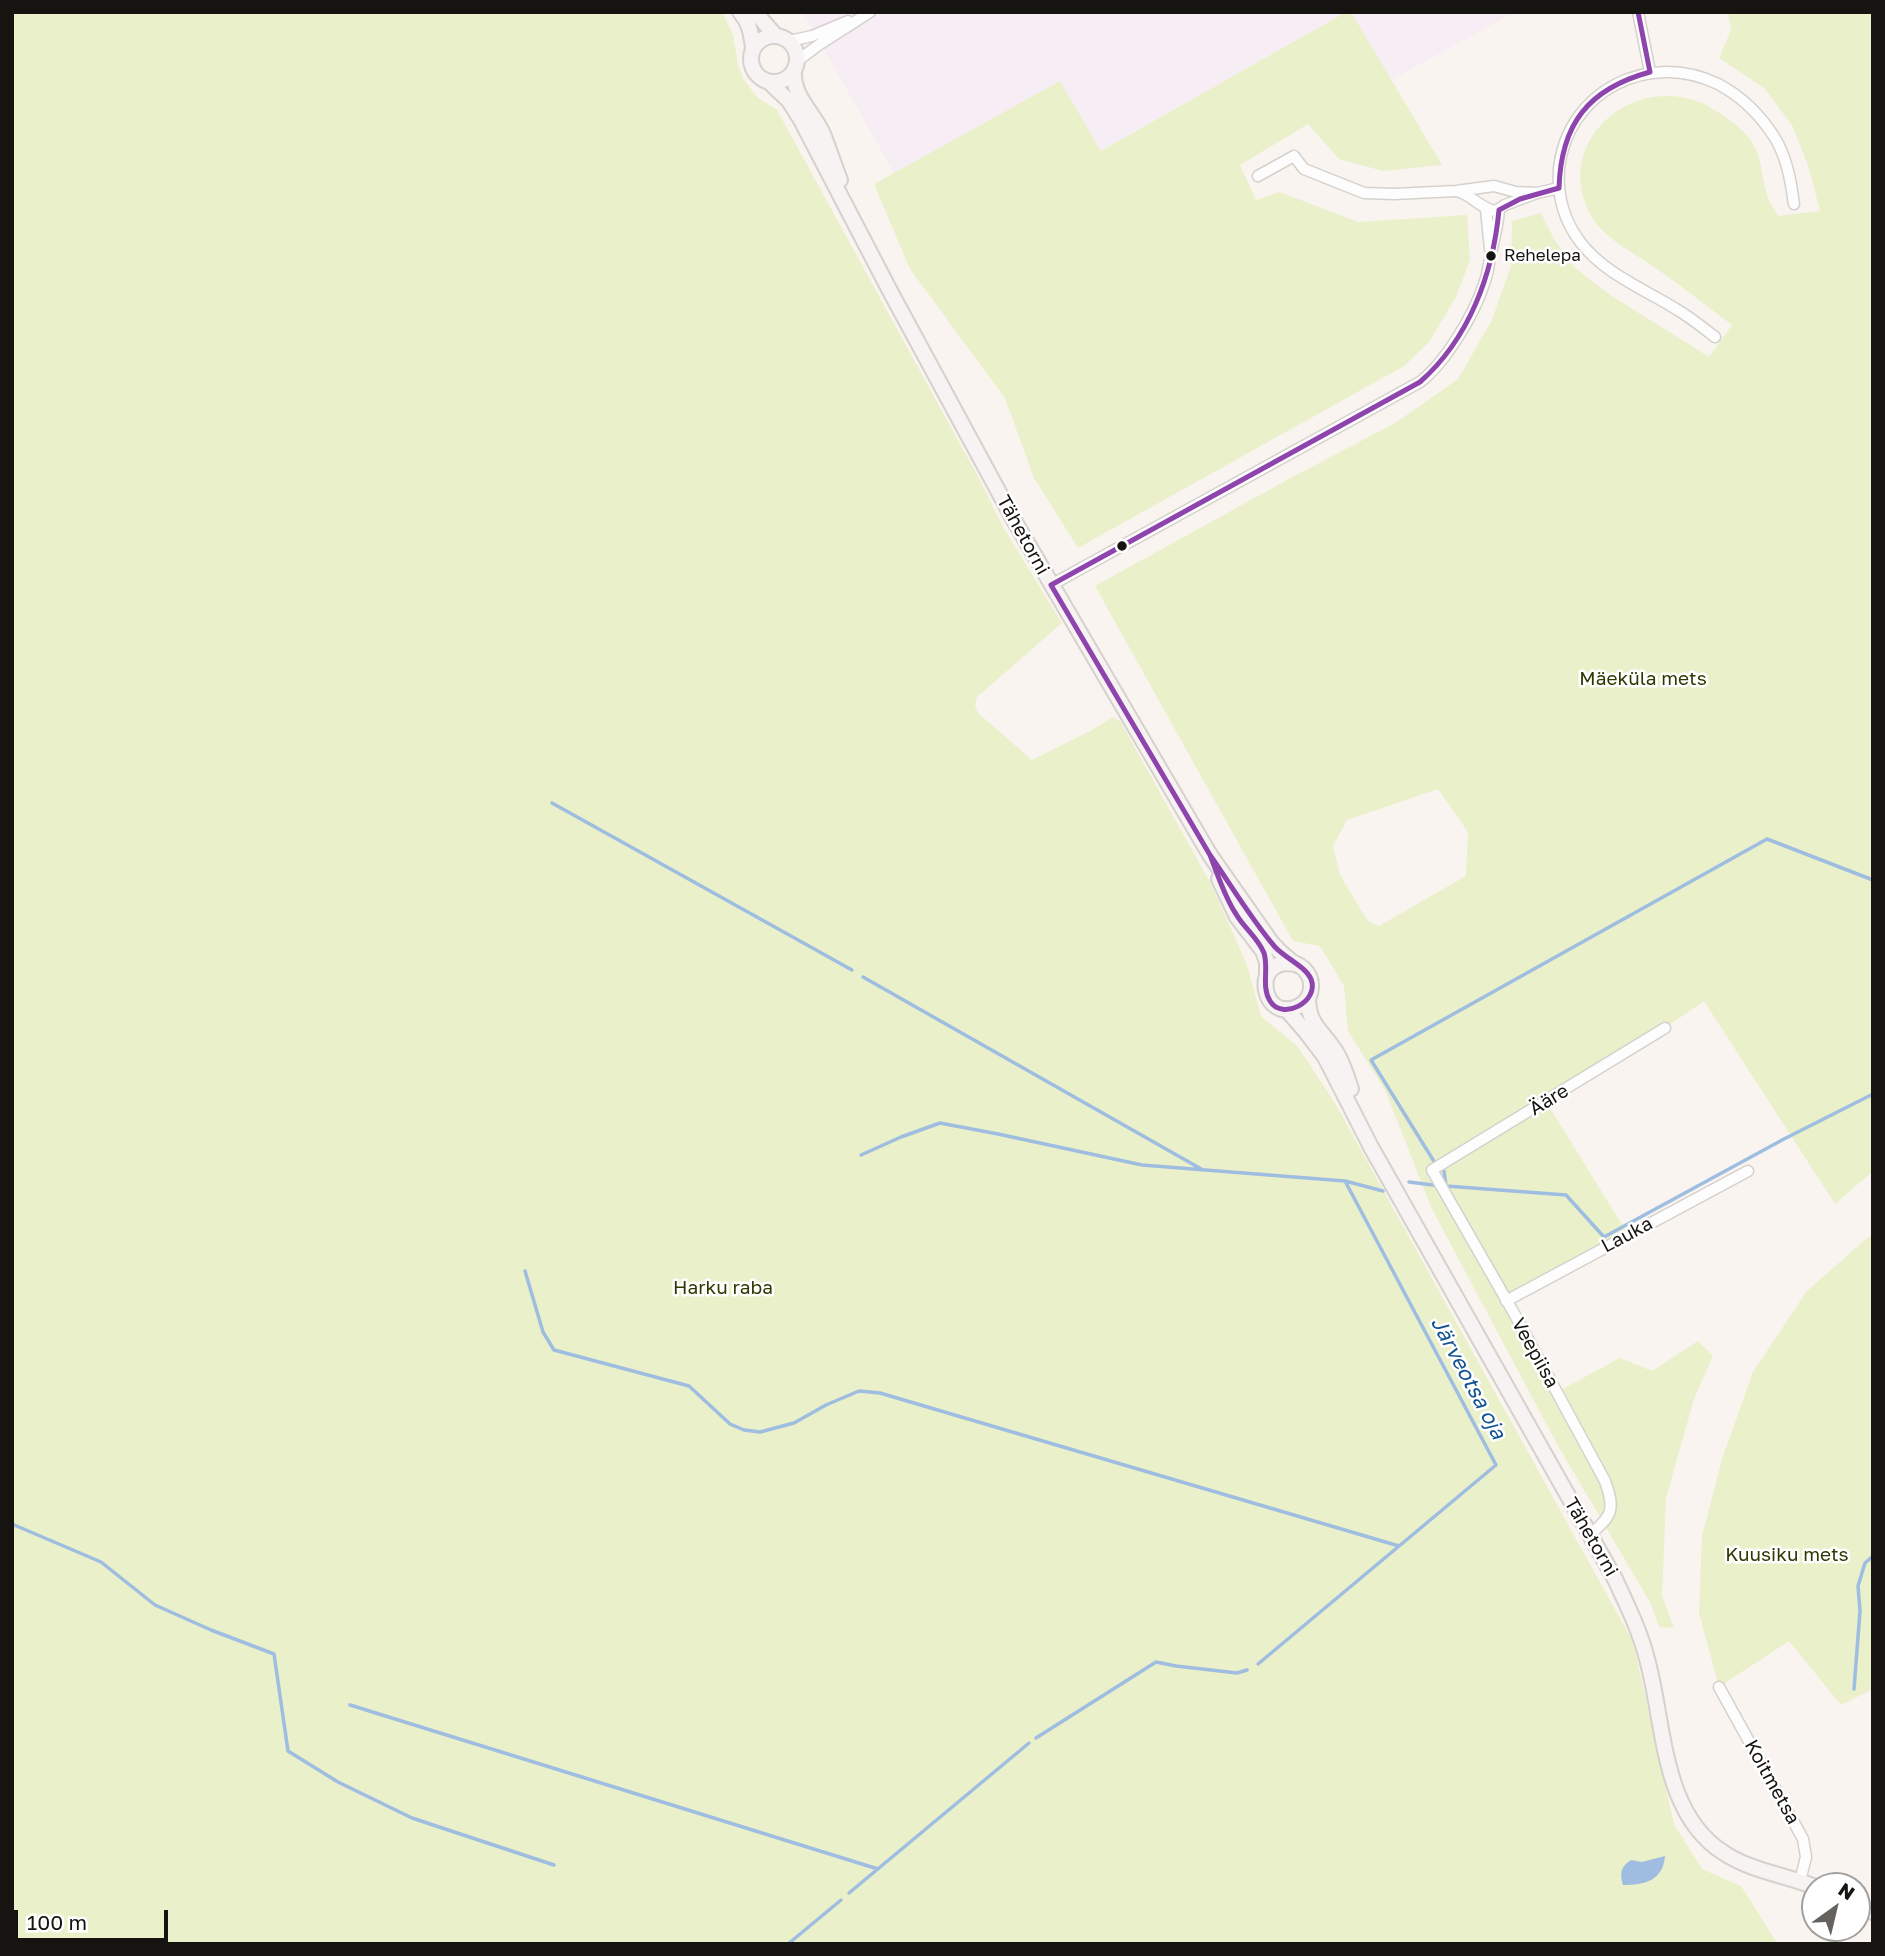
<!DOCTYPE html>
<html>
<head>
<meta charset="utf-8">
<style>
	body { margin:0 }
	#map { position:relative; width:1885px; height:1956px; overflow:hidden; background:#f9f4ef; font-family:"Golos Text",sans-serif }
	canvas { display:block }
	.frame { position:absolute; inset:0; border:14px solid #161410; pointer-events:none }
	.north { position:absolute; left:1801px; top:1872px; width:70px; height:70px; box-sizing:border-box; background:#fff; border:2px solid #a2a19f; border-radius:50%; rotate:34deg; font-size:19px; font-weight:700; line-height:28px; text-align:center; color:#161410 }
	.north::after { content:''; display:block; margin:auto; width:24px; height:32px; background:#65625e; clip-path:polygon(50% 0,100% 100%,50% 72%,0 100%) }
	.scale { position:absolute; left:14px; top:1910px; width:154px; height:32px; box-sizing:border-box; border:4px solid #161410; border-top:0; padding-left:9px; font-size:21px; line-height:24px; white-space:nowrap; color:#161410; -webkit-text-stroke:5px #fff; paint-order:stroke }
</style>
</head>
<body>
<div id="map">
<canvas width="1885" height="1956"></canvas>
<div class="frame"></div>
<div class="north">N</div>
<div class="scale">100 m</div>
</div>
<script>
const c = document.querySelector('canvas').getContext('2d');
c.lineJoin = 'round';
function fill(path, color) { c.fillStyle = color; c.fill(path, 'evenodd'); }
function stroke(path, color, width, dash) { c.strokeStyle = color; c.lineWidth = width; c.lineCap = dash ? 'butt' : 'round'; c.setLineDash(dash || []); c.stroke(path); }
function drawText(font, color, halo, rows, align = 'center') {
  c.font = font + ' "Golos Text",sans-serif'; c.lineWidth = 5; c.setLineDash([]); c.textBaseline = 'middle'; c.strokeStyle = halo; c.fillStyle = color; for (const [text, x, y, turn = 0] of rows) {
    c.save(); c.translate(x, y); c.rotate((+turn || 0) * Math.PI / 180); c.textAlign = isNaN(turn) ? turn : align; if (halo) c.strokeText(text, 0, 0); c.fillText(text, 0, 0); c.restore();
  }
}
const industrial = new Path2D(`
	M803,12H1346L1100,151L1059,82L894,173Z
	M1351,12H1515L1391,80Z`);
const green = new Path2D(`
	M12,12H722L733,35L738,65L744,80L757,97L777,110L982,484L1003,527L1062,623L977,697L975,706L978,713L1032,760L1094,729L1113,717L1120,721L1211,884L1247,965L1261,1016L1298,1047L1335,1103L1633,1642L1674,1824L1702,1869L1741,1886L1778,1944H12Z
	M1346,12H1351L1442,165L1383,171L1339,159L1308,124L1240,165L1256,200L1280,192L1358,222L1467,215L1470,260L1456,297L1429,342L1404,366L1078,548L1034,478L1005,398L910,269L874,184L1060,81L1101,151Z
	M1728,12H1873V1171L1835,1204L1704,1001L1665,1028L1546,1102L1628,1234L1506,1301L1557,1392L1620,1358L1652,1371L1698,1341L1713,1356L1694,1399L1666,1498L1662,1596L1674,1628L1659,1627L1651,1604L1557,1444L1432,1209L1385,1090L1348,1031L1344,986L1320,946L1293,941L1095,586L1287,480L1397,422L1458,379L1492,320L1511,266L1512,221L1541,213L1554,239L1574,267L1610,295L1709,357L1732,325C1708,307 1684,288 1660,271C1641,257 1610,242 1596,223C1547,153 1622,75 1697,101C1704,103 1710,108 1716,111C1728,118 1744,130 1752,142C1763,159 1761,179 1768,198C1770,204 1775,210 1778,216L1820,211L1808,165L1792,125L1764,88L1719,58L1731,30ZM1438,789L1468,832L1466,876L1379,926L1367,920L1340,875L1333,846L1347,820Z
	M1873,1233V1689L1841,1705L1789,1641L1719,1687L1699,1613L1702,1536L1722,1459L1753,1372L1807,1291Z`);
const water = new Path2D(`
	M1665,1856C1663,1881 1644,1885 1623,1885C1620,1874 1620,1867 1631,1860L1642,1862Z`);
const stream = new Path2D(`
	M552,803L852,970
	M863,977L1203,1170
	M861,1155L901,1137L940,1123L998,1134L1142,1165L1345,1181L1383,1191
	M1435,1163L1371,1060L1767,839L1873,880
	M1444,1171L1446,1186L1566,1195L1604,1237L1784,1139L1873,1094
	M1409,1182L1433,1185
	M525,1271L543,1332L554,1350L689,1386L730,1424L744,1430L760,1432L794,1423L826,1405L859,1391L880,1393L1399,1546
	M12,1524L101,1562L155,1605L211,1630L274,1654L288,1751L338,1782L412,1818L554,1865
	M1258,1664L1496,1465L1345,1181
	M1854,1689L1860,1611L1858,1586L1865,1563L1873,1556
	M350,1705L878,1869
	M1036,1738L1156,1662L1176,1666L1237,1673L1247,1670
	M849,1893L1029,1743
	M788,1944L841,1900`);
const street = new Path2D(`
	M1638,12L1650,72
	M789,41L812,36L848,21
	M797,61L820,44L870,12
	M1258,176L1294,156L1304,169L1364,193L1394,194L1456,191L1494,186L1516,192L1537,193
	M1457,191C1472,195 1482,210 1496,211L1505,205L1537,193L1559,188
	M1486,209L1490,249
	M1715,337C1702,327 1690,317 1676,309C1644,289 1605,274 1581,243C1564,221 1557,196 1559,169C1567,91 1649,50 1718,84C1741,96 1761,116 1775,138C1787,158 1791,182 1794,204
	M1051,585L1420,382C1445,363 1474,315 1484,284C1488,274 1489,263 1491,253C1494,239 1498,225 1499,210
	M1506,1301L1748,1171
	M1589,1535C1613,1516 1615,1509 1605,1481L1515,1315L1432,1170L1665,1028
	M1719,1687L1803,1839L1806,1857L1800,1881`);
const secondary = new Path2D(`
	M740,12C750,23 751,34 753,48
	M755,12L775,35
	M751 59a23 23 0 1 1 46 0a23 23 0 1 1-46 0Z
	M794,70C792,96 812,110 823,134C829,149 834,165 840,180
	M768,81L789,101L801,120L890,291L1015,522L1210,855L1271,942C1277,949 1283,955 1291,961C1295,964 1300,965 1304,969C1315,980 1313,999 1299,1006C1263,1026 1248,956 1295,964
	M1219,879L1237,917L1263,951L1267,962V975
	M1308,998C1308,1025 1323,1031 1336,1052C1343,1063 1347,1077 1351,1089
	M1286,1009L1306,1032L1325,1057L1371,1147L1615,1579C1627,1605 1640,1631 1647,1659C1665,1724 1661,1813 1724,1853C1751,1871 1786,1875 1815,1887
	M1857,1906L1873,1912`);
const bus1 = new Path2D(`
	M1638,12L1650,72
	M1559,188C1561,124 1588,89 1650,72
	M1210,855C1231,885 1251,919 1275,947C1285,958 1305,966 1311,979C1320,1002 1282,1021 1270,1001C1261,987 1269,968 1264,953C1258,938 1244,928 1236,914C1224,896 1218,875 1210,855Z
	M1210,855L1051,585L1420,382C1469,339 1493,274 1499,210L1520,199L1559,188`);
const markers = [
	[1491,256,6,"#161410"],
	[1122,546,6,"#161410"]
];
const busNames = [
	["Rehelepa",1504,256]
];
const streetNames = [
	["Tähetorni",1023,535,61],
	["Ääre",1549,1100,-31],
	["Lauka",1627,1235,-28],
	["Veepiisa",1535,1353,61],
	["Tähetorni",1591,1537,60],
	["Koitmetsa",1772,1782,61]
];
const parkNames = [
	["Mäeküla mets",1643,679],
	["Harku raba",723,1288],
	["Kuusiku mets",1787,1555]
];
const waterNames = [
	["Järveotsa oja",1468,1378,62]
];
fill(industrial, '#f7edf5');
fill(green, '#eaf0ca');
fill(water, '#9ebde0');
stroke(stream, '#9ebde0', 3.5);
stroke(street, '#d5d1cd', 13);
stroke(secondary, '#d5d1cd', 18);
stroke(street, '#fefdfd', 10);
stroke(secondary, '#f6f3f2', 14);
stroke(bus1, '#8e44ad', 5);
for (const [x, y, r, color] of markers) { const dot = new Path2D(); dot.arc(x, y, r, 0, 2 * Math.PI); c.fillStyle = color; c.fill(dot); stroke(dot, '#fff', 2.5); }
drawText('17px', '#161410', '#fff', busNames, 'left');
drawText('19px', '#161410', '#fff', streetNames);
drawText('19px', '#303801', '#fff', parkNames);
drawText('italic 21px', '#115394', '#fff', waterNames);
</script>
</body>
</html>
